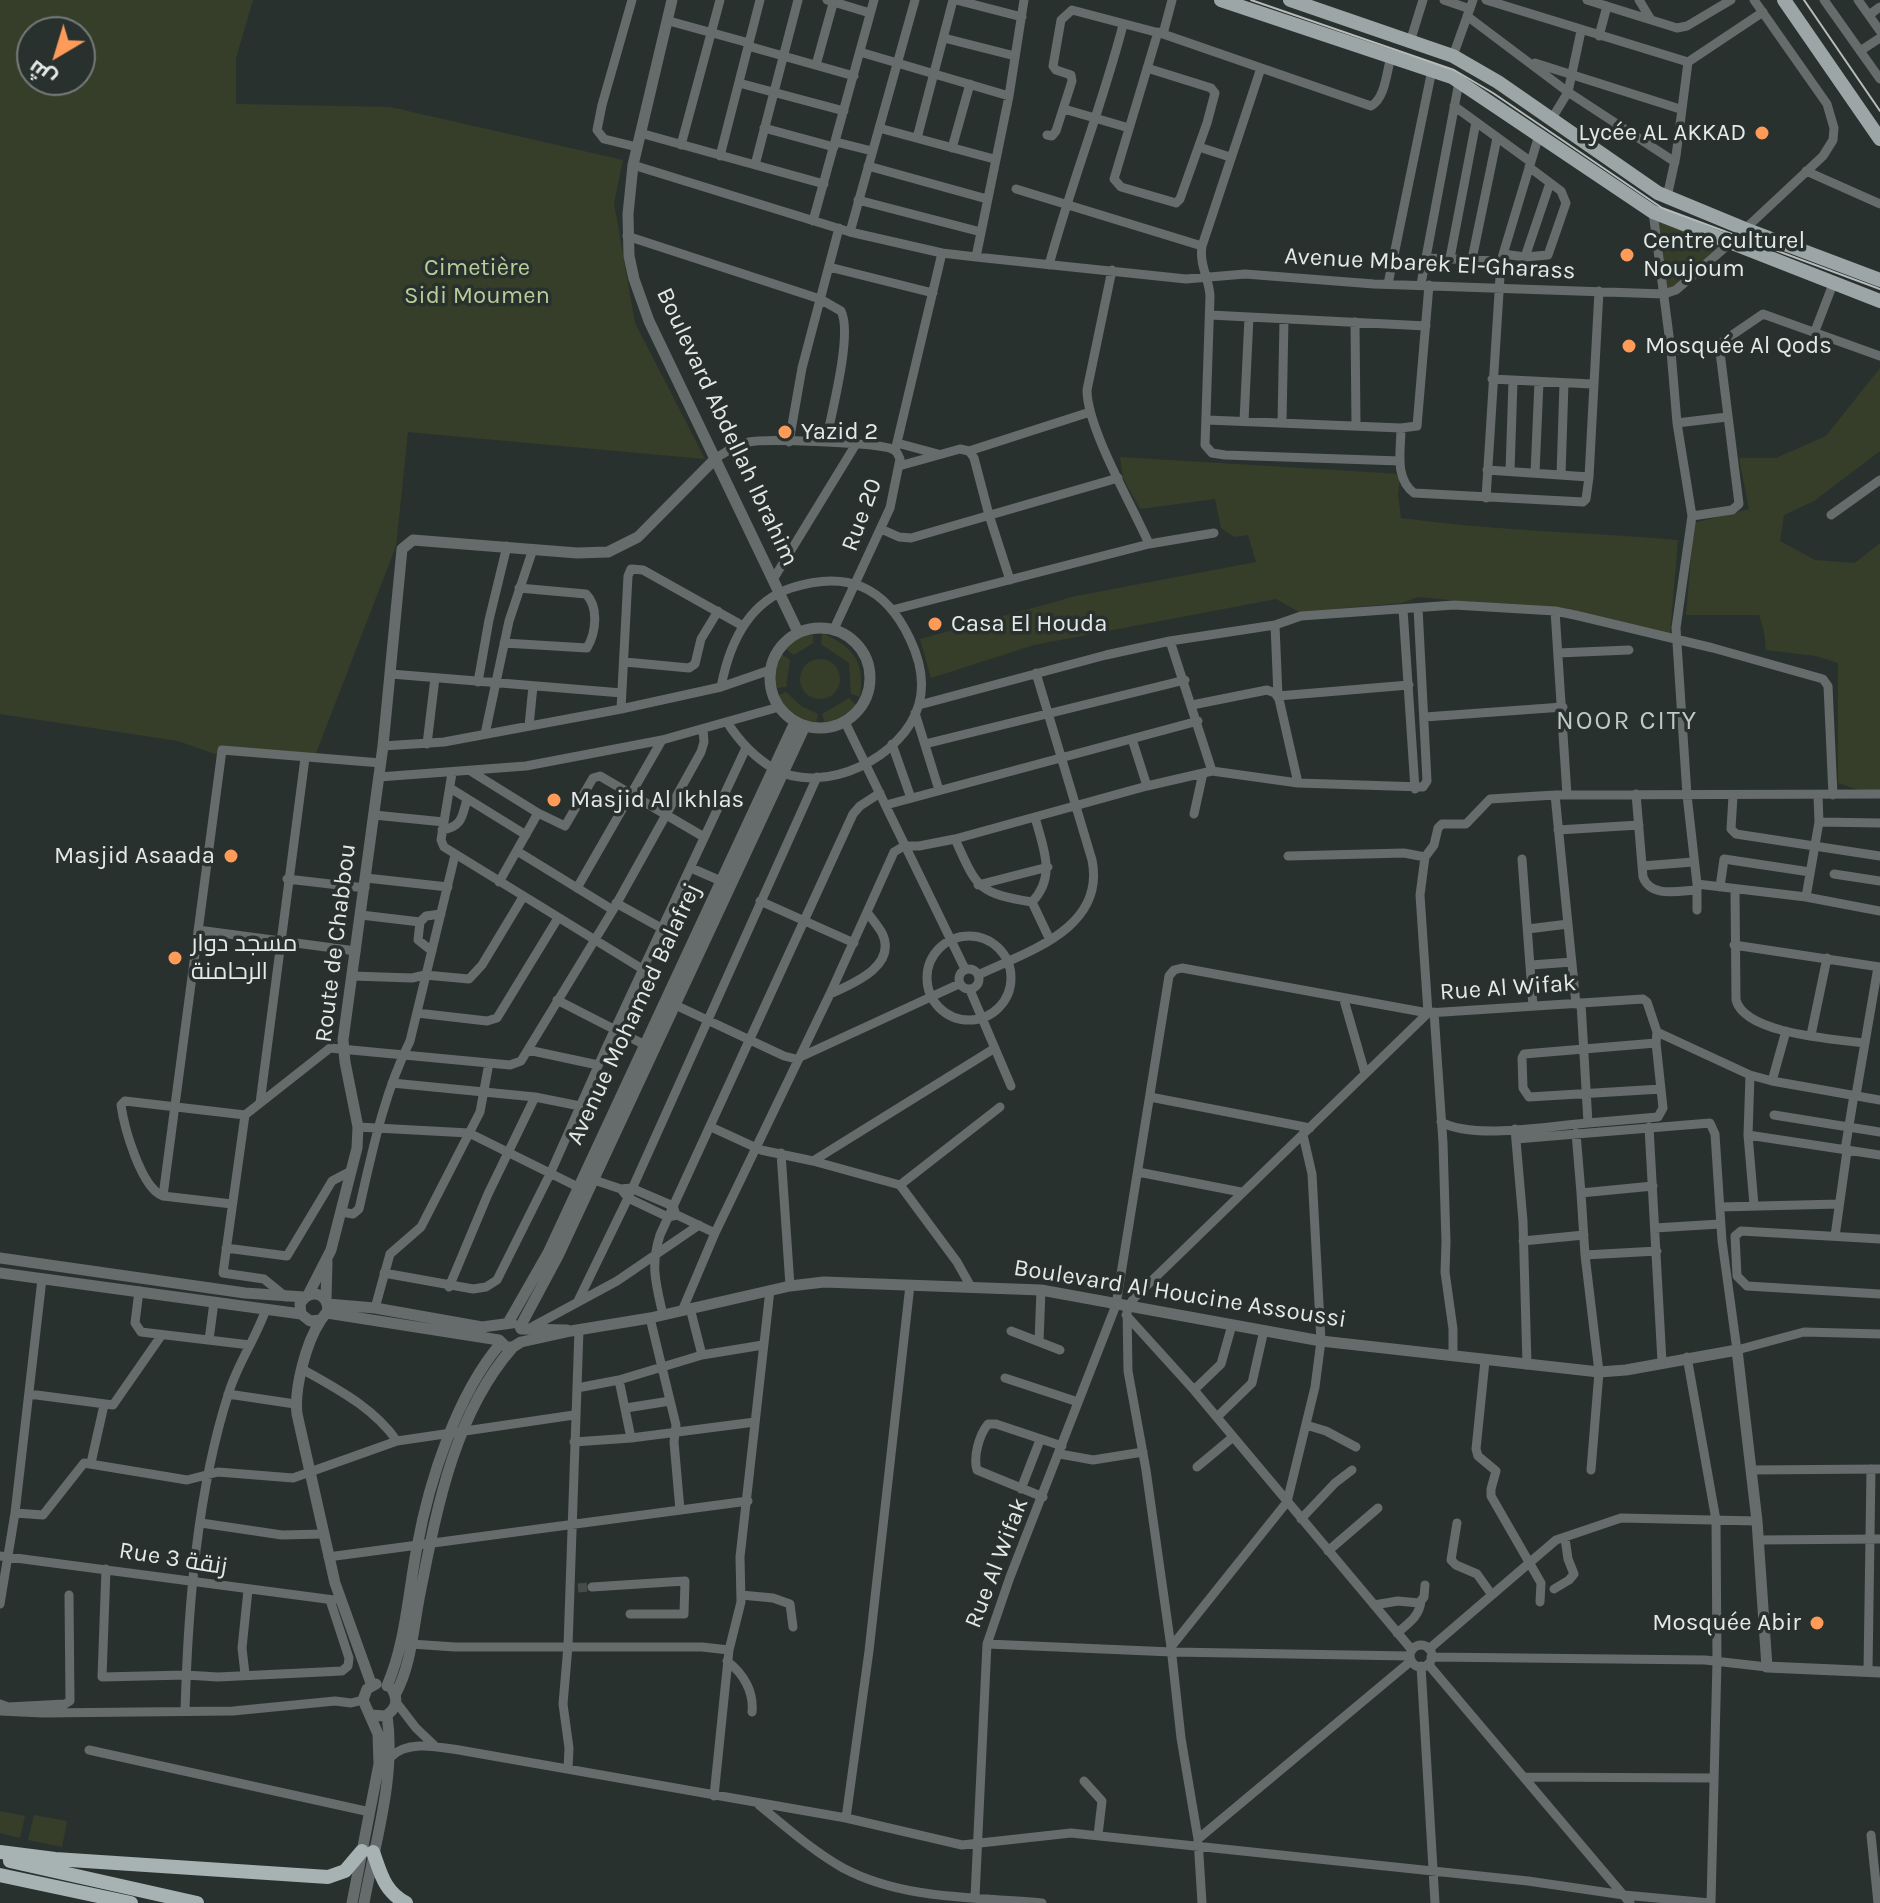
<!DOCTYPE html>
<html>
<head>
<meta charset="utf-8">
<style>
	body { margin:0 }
	#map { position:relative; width:1880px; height:1903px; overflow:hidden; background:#29312f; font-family:Karla,Cairo,sans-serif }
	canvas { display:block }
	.north { position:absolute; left:16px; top:16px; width:80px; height:80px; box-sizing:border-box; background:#29312f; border:2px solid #747b79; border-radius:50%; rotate:218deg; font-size:22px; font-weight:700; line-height:32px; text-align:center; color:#e4e9e8 }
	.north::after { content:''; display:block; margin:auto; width:28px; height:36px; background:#ff9b59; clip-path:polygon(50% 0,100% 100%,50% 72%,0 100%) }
</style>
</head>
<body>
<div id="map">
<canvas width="1880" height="1903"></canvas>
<div class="north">ش</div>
</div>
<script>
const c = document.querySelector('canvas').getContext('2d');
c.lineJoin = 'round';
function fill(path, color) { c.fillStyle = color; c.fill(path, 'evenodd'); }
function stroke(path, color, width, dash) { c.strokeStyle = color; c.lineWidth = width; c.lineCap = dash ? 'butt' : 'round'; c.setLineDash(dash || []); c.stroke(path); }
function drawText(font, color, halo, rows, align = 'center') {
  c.font = font + ' Karla,Cairo,sans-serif'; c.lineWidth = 7; c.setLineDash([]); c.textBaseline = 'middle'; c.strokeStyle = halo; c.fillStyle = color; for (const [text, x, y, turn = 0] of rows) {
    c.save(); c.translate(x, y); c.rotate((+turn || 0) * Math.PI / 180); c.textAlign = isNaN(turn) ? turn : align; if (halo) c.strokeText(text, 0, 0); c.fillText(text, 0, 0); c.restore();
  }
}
const green = new Path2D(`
	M0,0H253L236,58V104L390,107L623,160L614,203L635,323L705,459L408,432L396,546L313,761L215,754L178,741L0,714ZM32,32H80V80H32Z
	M1656,214L1723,244L1667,295Z
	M1880,368V451L1814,501L1784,515L1780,541L1815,560L1855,563L1880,543V797L1838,783V663L1816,656L1766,650L1764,631L1759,615H1686L1694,523L1749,509L1739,458H1776L1826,436Z
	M1120,457L1401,474L1398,494L1401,518C1493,531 1586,532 1678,540L1670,634L1558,610L1418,597L1402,603L1299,612L1276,599L1034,645L931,678L920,639L1076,596L1256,562L1248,535L1234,537L1221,528L1215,499L1140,509L1123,478Z
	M813,633V643L794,655L786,649L797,636Z
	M822,633C854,648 865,661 860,697L851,694L849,663L821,644Z
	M782,654L790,660L786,687L776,688L775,670Z
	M800 679a20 20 0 1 1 40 0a20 20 0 1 1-40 0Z
	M786,692L801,706L818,714L816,724C796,723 785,713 777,696Z
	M849,698L856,705C846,716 841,725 825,724L822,714Z
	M0,1811L25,1816L20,1838L0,1833Z
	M34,1815L67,1821L62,1847L28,1840Z`);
const minorTunnel = new Path2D(`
	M578,1588L592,1587`);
const minor = new Path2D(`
	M632,0L602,105L597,130L604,139L637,147
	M827,0L870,13
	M956,0L1022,17
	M1444,0L1470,9
	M1486,0L1688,62
	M1587,0L1677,28L1687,26L1731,0
	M1639,0L1650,18
	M1824,0L1880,79
	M1858,0L1880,31
	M1869,15L1880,7
	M1467,16L1568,92L1675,162
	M669,21L749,43
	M1163,34L1172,0
	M1599,36L1607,6
	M944,38L1015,56
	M1410,42L1423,0
	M748,46L854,76
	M1860,51L1880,38
	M860,52L1009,96
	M1453,56L1473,0
	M1535,63L1680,109
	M816,65L834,0
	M1147,68L1211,88L1215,93L1207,123L1180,199L1176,203L1121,187L1114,179L1158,32
	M1261,68L1202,246C1199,265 1209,278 1210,296L1205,445L1212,453L1225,455L1400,461
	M739,83L844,111
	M1454,106L1531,162
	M1064,109L1129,128
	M1551,120L1568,92L1581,31
	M764,128L834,147
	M879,128L994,159
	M640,133L824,184
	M1047,135L1052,136L1056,131L1072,81L1071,75L1056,70L1053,66L1061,20L1072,10L1163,34L1371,106C1385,99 1387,71 1391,56
	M917,138L953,0
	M836,142L872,151
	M681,145L720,0
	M1199,147L1230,157
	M952,148L970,84
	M720,156L760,0
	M633,165L850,232L942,253L976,257L1186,279L1245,274L1374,284L1664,294L1676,290L1729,244
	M755,165L798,0
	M868,166L987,199
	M1806,171L1880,204
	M1016,189L1202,246
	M1667,197L1676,156L1688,62L1763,12
	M858,200L981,232
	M1653,212L1671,351L1677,423L1692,516L1676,628L1687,795L1697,884V910
	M813,221L874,0
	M1745,229L1823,156L1833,140L1834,128L1827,104L1754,0
	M850,232L915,0
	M627,236L820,299L841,311C853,334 831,414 826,442
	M1503,254L1525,257L1548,255L1566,203L1561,191L1529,167
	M976,257L1009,96L1024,0
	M1525,257L1550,183
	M1426,258L1501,261
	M1450,258L1476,122
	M1472,259L1497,138
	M1049,265C1071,184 1102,106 1123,25
	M829,267L933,293
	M1112,270L1087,390C1087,428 1132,505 1149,544
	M1388,284L1432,70
	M1421,284L1459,82
	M1210,315L1426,326
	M1355,322L1356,426
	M1815,331L1833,284
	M1671,351L1719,344L1763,314L1880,356
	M1492,379L1592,384
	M1207,420L1401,428L1417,426L1429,285
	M1244,421L1249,317
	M1282,423L1284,319
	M1677,423L1727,417
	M1401,428C1401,450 1394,478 1414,493L1583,502L1586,499L1589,477L1599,291
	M789,442L802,368L839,228
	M897,443L938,454
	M895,451L942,253
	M969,451L974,458L989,515L1010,580
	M716,458C726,452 737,444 749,442C766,438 879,443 892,449C898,452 897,453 900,459L890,508L834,629
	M899,466L960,449L969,451L1090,412
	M1487,470L1589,477
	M1510,471L1513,381
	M1535,473L1539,382
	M1561,475L1564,383
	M1486,498L1501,261L1539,135
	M1831,515L1880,480
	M1692,516L1732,510L1739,504L1719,344
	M881,529L899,537L911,538L1118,478
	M774,578L856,444
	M1403,609L1415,789
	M892,610L1149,544L1214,533
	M1555,611L1567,795
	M1275,625L1278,696L1409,685
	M1170,641L1212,771
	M504,643L587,648C596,633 599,607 586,594L519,588
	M1558,653L1629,650
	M625,662L689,668L695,664L701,639L718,611
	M391,674L622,693
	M478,682L489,620L507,546
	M919,705L1106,655L1170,641L1275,625L1301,616L1454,605L1555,611L1575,615L1713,648L1823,679L1828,686L1833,795
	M1192,705L1267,690L1275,693L1279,699L1298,783
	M621,709L628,576L631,569L643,570L743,626
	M915,713L939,790
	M1425,717L1563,707
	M727,722C739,741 754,757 774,769C824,796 904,758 919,704C925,682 920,660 910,639C885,586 847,570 791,588C747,603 729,645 721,687L770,670
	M845,722L965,969
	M529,726L533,686
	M485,734L509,621L533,549
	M1132,739L1147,786
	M427,744L435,678
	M892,744L911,798
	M925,744L1185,680
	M383,746L444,742L621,709L721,687
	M472,772L538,813L565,826L593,778L600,776L704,837
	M452,773L441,840L444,847L644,970
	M379,777L526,766L662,740L779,707
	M450,788L526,835
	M1636,794L1643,877C1651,898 1678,891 1697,890
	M1733,796L1731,829L1736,834L1880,856
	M886,805L1198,721
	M1194,814L1203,773
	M374,815L444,822
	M1819,822L1880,823
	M442,830C462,827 462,817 467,799
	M1558,830L1639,825
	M955,839C977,887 976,893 1032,902C1057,876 1043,848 1035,817
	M517,851L613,910
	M1425,857L1434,845L1438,828L1442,824H1466L1490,799L1555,795
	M1522,859L1533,1006
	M1642,866L1693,862
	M691,868L721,881
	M1834,874L1880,881
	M366,878L448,887
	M287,879L365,888
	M499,882L538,813
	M1697,884L1806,897L1880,911
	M978,885L1048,867
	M1720,887L1724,859L1810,872
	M577,888L662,740
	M1735,889L1736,1000C1745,1034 1834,1039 1864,1043
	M1806,897L1819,822L1818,796
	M760,901L854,943
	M1032,902L1050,940
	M616,903L663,929
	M361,915L420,922
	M1528,929L1568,924
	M198,930L356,951
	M927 978a42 42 0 1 1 84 0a42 42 0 1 1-84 0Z
	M1734,945L1880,967
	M432,951L418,940L420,922L426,916L441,914
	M1531,965L1572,962
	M959 979a10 10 0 1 1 20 0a10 10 0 1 1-20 0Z
	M978,975C1026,952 1106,929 1092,860L1036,673
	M352,976L412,978L425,975L469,979L482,965L523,897
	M970,990L1011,1086
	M830,994C852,984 898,966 882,933C878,926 872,919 867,912
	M557,1000L643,1044
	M1344,1000L1365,1073
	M671,1003L784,1056L796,1059L959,984
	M1581,1003L1588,1123L1658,1117L1663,1108L1656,1043
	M1576,1004L1555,795L1880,794
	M1434,1012L1443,1143L1446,1242L1445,1272L1453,1329V1356
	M417,1013L487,1021L497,1018L558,918
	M1657,1032L1656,1043L1524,1054L1522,1058L1523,1088L1529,1097L1661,1089
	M1811,1035L1827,958
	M528,1050L598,1065
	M1750,1075L1748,1135L1754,1205
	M1772,1081L1786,1031
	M392,1083L535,1097L580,1106
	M1856,1095L1878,967
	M1150,1097L1310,1128
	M260,1103L305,758
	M1774,1115L1880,1132
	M1441,1122C1474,1140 1549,1126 1588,1123
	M358,1127L469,1133L578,1187
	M711,1127L761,1150L813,1161L900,1185L957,1262L971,1287
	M1649,1127L1662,1362
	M1515,1129L1523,1221L1527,1365
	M1576,1133L1581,1193L1653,1186
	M1748,1135L1880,1155
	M1516,1139L1710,1123L1715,1134L1722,1241L1737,1350L1804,1332L1880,1334
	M1845,1150L1854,1095
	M781,1153L790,1286
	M813,1161L995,1048
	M1138,1172L1241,1192
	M588,1178L621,1189L631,1188L673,1206L675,1212
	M900,1185L1000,1107
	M621,1189L628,1198L668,1217L677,1215L715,1233
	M1581,1193L1585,1255L1599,1372L1591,1470
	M163,1196L222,750L381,763
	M232,1204L163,1196C141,1188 124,1127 121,1105L125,1101L245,1115
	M1720,1207L1839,1204
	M342,1212L353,1214L359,1209C372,1152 384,1093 410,1041L455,855
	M1655,1228L1720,1224
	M1835,1236L1847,1151
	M1880,1239L1741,1231L1735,1236L1737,1276L1747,1286L1880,1294
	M1523,1241L1584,1235
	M226,1248L287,1256L332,1181L351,1171
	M1585,1255L1657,1251
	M384,1273L473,1289L486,1287L497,1280L550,1174L606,1048L746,748
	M449,1287L488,1194L535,1097
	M139,1291L135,1323L141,1332L250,1345
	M286,1297L264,1279L223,1273L245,1115L330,1048L510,1065L521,1061L613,910L701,752L704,742L703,729
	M578,1301L628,1198L817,777
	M375,1308L390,1254L421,1227L480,1112L489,1063
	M690,1308L702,1355
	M682,1311L715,1233L830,994L894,852L904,846H919L955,839L1147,786L1212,771L1298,783L1423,787L1427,781L1418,608
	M663,1315C656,1284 650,1266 660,1235L853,814L860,806L880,793
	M1126,1315L1194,1390L1412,1650
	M650,1318L676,1425L674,1442L680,1510
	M530,1328L617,1281L699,1225
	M1011,1331L1060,1350
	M209,1340L214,1302
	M1039,1342L1041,1290
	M1687,1357L1716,1520L1717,1661L1711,1903
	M1485,1361L1476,1449L1478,1456L1496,1471L1491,1489V1496L1541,1583L1540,1602
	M302,1369C337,1389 373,1407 397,1441
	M1005,1378L1078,1402
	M619,1380L631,1438
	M577,1388L619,1380L702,1355L763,1345
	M1194,1390L1221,1364L1232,1325
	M29,1394L113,1405L161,1336
	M228,1394L295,1404
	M626,1408L670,1401
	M1217,1417L1252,1383L1264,1330
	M1306,1425L1326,1431L1356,1447
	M574,1442L631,1438L755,1422
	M1060,1454L1093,1460L1143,1452
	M91,1463L104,1405
	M1197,1467L1233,1437
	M1751,1470L1880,1469
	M1021,1489L1040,1440
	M1043,1497L977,1470C973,1457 979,1435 988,1424H996L1062,1446
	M15,1513L43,1515L84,1463L187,1480L218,1472L293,1478L397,1441L574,1415
	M1301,1519L1335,1483L1352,1470
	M201,1523L282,1535L323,1534
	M1457,1523L1451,1560L1456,1565L1477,1574L1492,1595
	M1759,1540L1880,1539
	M1328,1551L1378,1508
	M0,1556L334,1600
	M328,1557L748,1501
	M106,1569L102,1677L186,1675L218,1677L342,1671L348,1666L349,1658L330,1600
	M592,1587L685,1581L684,1614H630
	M1554,1589L1569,1580L1574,1574L1568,1559L1565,1538
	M741,1595L773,1598L790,1604L793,1627
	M0,1604L15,1513L42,1279
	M1374,1605L1398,1601L1419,1603L1424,1597L1425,1585
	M1397,1633C1409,1623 1420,1616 1421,1600
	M411,1644L455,1647H702L729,1650
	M987,1644L1172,1652L1410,1656
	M1410 1656a11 11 0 1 1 22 0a11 11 0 1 1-22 0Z
	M1171,1647L1287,1502L1315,1387L1321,1341L1312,1174L1303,1135
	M1429,1649L1556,1540L1621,1518L1757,1521
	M1431,1657L1705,1660L1767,1667
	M727,1661C744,1674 754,1692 752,1712
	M1428,1664L1630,1903
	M1421,1666L1435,1903
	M1868,1671L1871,1469
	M245,1674L242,1648L248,1590
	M396,1702L416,1728L436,1747
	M0,1704L8,1707L65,1704L70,1701L69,1595
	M0,1711L43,1713L233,1711L335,1701L351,1703L363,1700
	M185,1711C188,1607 197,1491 229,1392C238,1363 256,1338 266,1309
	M89,1750L370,1812
	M391,1757C407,1740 438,1747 459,1750L846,1818L962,1845L1071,1833L1528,1881L1624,1895L1710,1903
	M568,1769L569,1748L563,1704L568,1646L579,1330
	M1524,1777L1713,1778
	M1084,1781L1102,1801L1098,1835
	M714,1796L729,1650L741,1602L740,1557L770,1290
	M759,1805C786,1827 813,1851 843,1868C903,1900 976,1897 1042,1903
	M846,1818L869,1651L910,1285
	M1871,1835L1878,1903
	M1198,1839L1411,1661
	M975,1897L987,1644L1010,1577L1116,1305L1169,976L1174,970L1182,968L1428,1013L1420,895L1425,857L1404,853L1288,856
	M1202,1903L1198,1839L1181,1738L1171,1647L1146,1470L1128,1371L1127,1308L1135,1297L1428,1013L1643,999L1647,1002L1657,1032L1750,1075L1772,1081L1880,1100`);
const tertiary = new Path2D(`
	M672,0L633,165L628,214L629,256L634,279L649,321L798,632
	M770 678a50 50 0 1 1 100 0a50 50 0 1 1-100 0Z
	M0,1258L245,1293L304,1297
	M0,1273L301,1314
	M308,1295L331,1250L357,1148L358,1127L345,1062L343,1040L383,746L402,549L413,540L577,553L608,552L638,537L716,458
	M326,1300L327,1262
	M327,1304L375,1308L482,1327L512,1323
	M327,1313L499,1340
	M321,1320L310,1321L301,1314L300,1304C309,1288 327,1292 328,1310C326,1314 323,1317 321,1320C306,1342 294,1389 297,1414L335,1583L372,1686
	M508,1323L548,1253L795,722
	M520,1327L558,1256L805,726
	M521,1329L567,1330
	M499,1340L506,1347H513L521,1342L571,1331L650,1318L790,1286L824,1282L1041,1290L1321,1341L1599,1372L1626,1370L1737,1350L1757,1521L1767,1667L1880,1672
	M387,1686C406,1642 408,1593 417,1547C429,1481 457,1394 501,1343
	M395,1695C411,1666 413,1631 419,1599C436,1513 453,1415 513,1347
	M371,1715L385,1716C396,1710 399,1700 392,1689
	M352,1903L379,1764L378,1734L363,1700L367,1689L376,1684
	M364,1903C375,1842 396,1778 387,1715`);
const primary = new Path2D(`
	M1221,0L1452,77L1653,212L1880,301
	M1290,0L1453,56L1498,82L1658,193L1745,229L1880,280
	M1784,0L1880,139`);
const trunk = new Path2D(`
	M0,1852L55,1859L328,1877L345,1871L362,1851
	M373,1852C381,1874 384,1891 406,1903
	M10,1861L197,1903
	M0,1875L131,1903`);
const tram = new Path2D(`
	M1251,0L1454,70L1493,93L1662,208L1880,289
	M1804,0L1880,111`);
const markers = [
	[1762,133,8,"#ff9b59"],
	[1627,255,8,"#ff9b59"],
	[1629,346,8,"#ff9b59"],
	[785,432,8,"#ff9b59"],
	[935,624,8,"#ff9b59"],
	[554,800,8,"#ff9b59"],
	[231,856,8,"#ff9b59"],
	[175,958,8,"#ff9b59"],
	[1817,1623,8,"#ff9b59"]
];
const poiNames = [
	["Lycée AL AKKAD",1746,133,"right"],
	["Centre culturel",1643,241],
	["Noujoum",1643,269],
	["Mosquée Al Qods",1645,346],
	["Yazid 2",801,432],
	["Casa El Houda",951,624],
	["Masjid Al Ikhlas",570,800],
	["Masjid Asaada",215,856,"right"],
	["مسجد دوار",191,944],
	["الرحامنة",191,972],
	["Mosquée Abir",1801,1623,"right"]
];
const streetNames = [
	["Avenue Mbarek El-Gharass",1430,264,3],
	["Boulevard Abdellah Ibrahim",727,427,65],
	["Rue 20",862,515,-70],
	["Route de Chabbou",336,943,-83],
	["Rue Al Wifak",1508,988,-4],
	["Avenue Mohamed Balafrej",634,1014,-65],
	["Boulevard Al Houcine Assoussi",1180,1294,9],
	["Rue 3 زنقة",173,1559,9],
	["Rue Al Wifak",997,1563,-69]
];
const parkNames = [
	["Cimetière",477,268],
	["Sidi Moumen",477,296]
];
const neighbourhoodNames = [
	["NOOR CITY",1627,722]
];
fill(green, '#363e29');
stroke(minorTunnel, '#454d4b', 9, [9, 4.5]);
stroke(minor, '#666b6b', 9);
stroke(tertiary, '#666b6b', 11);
stroke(primary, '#9ca6a6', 14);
stroke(trunk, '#a7b2b2', 14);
stroke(tram, '#b7bcbb', 2);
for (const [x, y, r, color] of markers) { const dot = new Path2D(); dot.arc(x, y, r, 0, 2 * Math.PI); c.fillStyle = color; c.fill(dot); stroke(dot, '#29312f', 3); }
drawText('24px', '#e4e9e8', '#29312f', poiNames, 'left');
drawText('24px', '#e4e9e8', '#29312f', streetNames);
drawText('24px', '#b8cd98', '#29312f', parkNames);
c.letterSpacing = '2px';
drawText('26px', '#bfc9c5', '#29312f', neighbourhoodNames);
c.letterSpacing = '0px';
</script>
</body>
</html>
